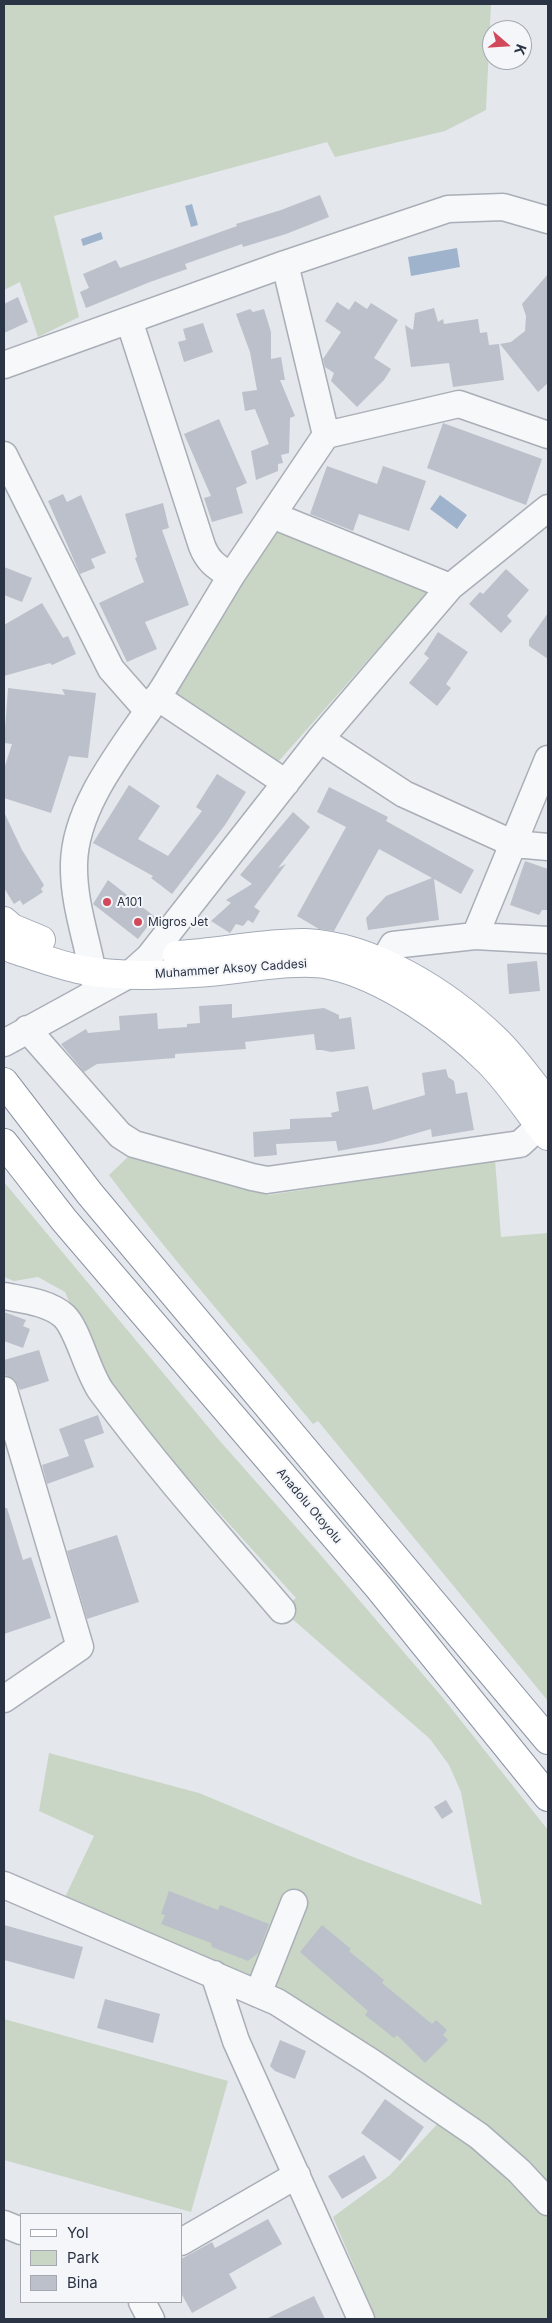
<!DOCTYPE html>
<html>
<head>
<meta charset="utf-8">
<style>
	body { margin:0 }
	#map { position:relative; width:552px; height:2323px; overflow:hidden; background:#e4e7ec; font-family:Inter,sans-serif }
	canvas { display:block }
	.frame { position:absolute; inset:0; border:5px solid #2b3445; pointer-events:none }
	.legend { position:absolute; left:20px; top:2213px; width:162px; height:90px; box-sizing:border-box; background:#f4f6f9; border:1px solid #a4a8b1; margin:0; padding:6px 9px; list-style:none; font-size:15px; color:#2b3445 }
	.legend li { display:flex; align-items:center; gap:10px; height:25px }
	.legend b { width:25px; border:1px solid #a4a8b1 }
	.north { position:absolute; left:482px; top:20px; width:50px; height:50px; box-sizing:border-box; background:#f4f6f9; border:1px solid #a4a8b1; border-radius:50%; rotate:109deg; font-size:14px; font-weight:700; line-height:20px; text-align:center; color:#2b3445 }
	.north::after { content:''; display:block; margin:auto; width:18px; height:22px; background:#d1495b; clip-path:polygon(50% 0,100% 100%,50% 72%,0 100%) }
</style>
</head>
<body>
<div id="map">
<canvas width="552" height="2323"></canvas>
<div class="frame"></div>
<ul class="legend">
<li><b style="height:6px;background:#fff"></b>Yol</li>
<li><b style="height:14px;background:#c9d6c5"></b>Park</li>
<li><b style="height:14px;background:#bbc0ca"></b>Bina</li>
</ul>
<div class="north">K</div>
</div>
<script>
const c = document.querySelector('canvas').getContext('2d');
c.lineJoin = 'round';
function fill(path, color) { c.fillStyle = color; c.fill(path, 'evenodd'); }
function stroke(path, color, width, dash) { c.strokeStyle = color; c.lineWidth = width; c.lineCap = dash ? 'butt' : 'round'; c.setLineDash(dash || []); c.stroke(path); }
function drawText(font, color, halo, rows, align = 'center') {
  c.font = font + ' Inter,sans-serif'; c.lineWidth = 4; c.setLineDash([]); c.textBaseline = 'middle'; c.strokeStyle = halo; c.fillStyle = color; for (const [text, x, y, turn = 0] of rows) {
    c.save(); c.translate(x, y); c.rotate((+turn || 0) * Math.PI / 180); c.textAlign = isNaN(turn) ? turn : align; if (halo) c.strokeText(text, 0, 0); c.fillText(text, 0, 0); c.restore();
  }
}
const green = new Path2D(`
	M4,4H491L486,110L445,131L335,157L327,142L54,216L79,317L38,337L20,282L4,290Z
	M276,530L429,591L278,762L172,691Z
	M131,1154L269,1195L495,1160L501,1237L548,1233V1701L318,1421L313,1424C245,1341 173,1261 109,1175Z
	M4,1182L219,1440L318,1552L443,1698L548,1830V2188L519,2156L446,2097L264,1978L248,1977L65,1897L94,1836L39,1811L49,1753L199,1793L353,1857L482,1905L461,1792L449,1765L430,1739L282,1610L296,1598L148,1434L103,1371L83,1334L65,1292L38,1277L14,1281L4,1277Z
	M4,2019L228,2081L191,2212L4,2160Z
	M441,2120L534,2199L548,2218V2319H376L333,2217L390,2175Z`);
const water = new Path2D(`
	M192,204L198,225L191,227L185,206Z
	M101,232L103,239L83,246L81,239Z
	M457,248L460,267L411,276L408,257Z
	M440,495L467,515L457,529L430,509Z`);
const building = new Path2D(`
	M320,195L329,217L286,234L243,247L242,244L185,264L187,269L150,282L86,308L80,292L89,288L83,274L116,260L120,268L237,226L236,224L281,210Z
	M548,274V383L538,392L500,344L511,342L525,331L526,316L522,304Z
	M18,297L28,322L4,333V304Z
	M355,301L367,309L371,303L398,320L374,358L391,369L384,380L357,407L331,381L334,373L325,367L323,359L341,332L325,321L337,302L349,310Z
	M434,308L438,322L443,319L444,324L478,319L480,333L487,332L489,345L499,344L504,380L453,387L449,363L411,367L405,325L413,330L415,313Z
	M250,309L253,312L264,309L271,332V359L281,357L285,380H280L295,416L290,418L289,453L281,455L283,463L278,464V471L256,480L251,451L269,444L255,409L245,411L242,392L257,390L250,352L236,314Z
	M203,323L213,352L184,362L178,342L186,340L183,329Z
	M219,419L247,483L236,488L243,513L212,522L204,498L211,496L184,434Z
	M443,423L542,459L526,505L427,468Z
	M327,466L377,484L383,466L426,481L409,531L359,514L353,531L310,514Z
	M63,494L67,502L81,495L106,553L91,559L95,568L80,574L48,501Z
	M163,503L169,528L162,530L189,605L145,622L157,649L127,662L99,603L144,582L135,558L137,557L125,514Z
	M4,567L32,578L22,602L4,595Z
	M506,569L529,590L507,616L512,621L501,633L469,604L480,592L483,594Z
	M42,603L63,638L68,636L76,654L52,665L50,663L4,676V625Z
	M548,613V659L529,646V640Z
	M438,632L468,652L446,684L451,688L437,706L409,683L429,658L424,654Z
	M8,688L65,695L62,689L96,693L88,758L69,756L51,813L4,798V769L12,744L4,743Z
	M217,774L246,792L225,825L172,894L151,878L153,876L93,843L129,785L160,806L138,839L168,856L202,811L196,807Z
	M329,787L388,817L386,821L474,870L461,894L434,879L439,920L368,930L366,918L386,896L432,878L379,849L334,931L319,929L297,916L346,827L317,812Z
	M4,812L22,850L44,885L41,889L43,892L23,905L20,900L14,904L4,888Z
	M293,812L310,827L278,868L286,864L254,907L260,911L253,923L248,920L243,926L236,924L230,933L211,921L231,903L226,900L252,884L240,875Z
	M525,861L548,869V910H542L539,915L510,905Z
	M108,880L155,917L138,939L93,904Z
	M537,961L540,991L509,994L507,964Z
	M232,1004V1018L324,1008L339,1015V1019L351,1017L355,1049L331,1052L322,1050H316L314,1034L245,1042L246,1049L175,1054V1058L97,1064L84,1072L61,1044L86,1029L88,1033L120,1030L119,1016L157,1013L158,1029L187,1027V1024L200,1023L199,1006Z
	M446,1069L448,1077L454,1081L456,1094L467,1092L474,1130L432,1137L431,1129L382,1143L338,1151L336,1141L276,1144L277,1155L254,1157L253,1132L290,1129V1119L332,1117L331,1113L339,1111L336,1092L368,1086L373,1110L425,1095L422,1073Z
	M4,1312L26,1320L23,1326L30,1329L23,1348L4,1341Z
	M39,1350L49,1381L20,1390L15,1380L5,1375L4,1360Z
	M98,1415L104,1433L84,1440L94,1467L47,1484L42,1465L69,1456L59,1429Z
	M4,1508H7L23,1560L31,1557L51,1618L4,1634Z
	M117,1535L139,1602L87,1619L67,1551Z
	M446,1800L453,1812L442,1819L434,1807Z
	M169,1891L218,1910L220,1905L269,1924L258,1953L248,1961L212,1947L211,1943L161,1924L165,1915L161,1914Z
	M4,1925L83,1947L74,1979L4,1960Z
	M322,1925L351,1949L349,1951L384,1980L382,1983L432,2024L436,2020L447,2030L443,2035L448,2040L425,2063L397,2035L394,2038L365,2015L368,2011L300,1952Z
	M105,1999L160,2014L153,2043L97,2028Z
	M280,2040L306,2051L295,2079L275,2071L270,2066Z
	M385,2099L424,2127L400,2161L361,2133Z
	M364,2155L377,2178L342,2199L328,2176Z
	M268,2219L282,2244L229,2274L237,2288L192,2313L181,2293V2259L212,2242L215,2248Z
	M314,2296L325,2319H266Z`);
const minor = new Path2D(`
	M548,220L503,207L448,209L285,264L326,435L459,404L548,435
	M129,320L202,546C208,562 217,567 231,576L272,515L450,587
	M4,365L285,264
	M4,455L111,669L148,711
	M272,515L326,435
	M157,697L286,783
	M320,739L404,794L514,844L548,847
	M475,936L548,759
	M373,980L393,945L475,936L548,940
	M96,992C91,949 73,908 74,864C75,800 133,737 166,684C188,648 209,612 231,576
	M27,1029L120,1135L134,1144L252,1177L267,1180L288,1177L520,1144L533,1132L538,1123
	M4,1043L130,974L149,957L320,739L450,587L548,508
	M4,1296C24,1300 48,1302 64,1316C78,1329 87,1371 101,1391C157,1467 220,1538 282,1610
	M4,1390L80,1647L4,1699
	M4,1885L277,2002L371,2062L479,2136L519,2171L548,2202
	M214,1974L236,2041L361,2319
	M258,1994L294,1903
	M4,2224L21,2231
	M181,2242L297,2175
	M142,2302L151,2319`);
const major = new Path2D(`
	M4,921L12,928L41,940
	M4,943L13,949C34,956 56,964 78,969C119,978 167,975 209,972C243,969 299,958 330,965C384,976 450,1023 489,1062C511,1084 528,1112 548,1136
	M177,955C219,953 265,942 306,943C373,946 447,993 495,1039C515,1058 531,1082 548,1103`);
const highway = new Path2D(`
	M4,1082L90,1194L548,1740
	M4,1143L64,1220L379,1588L548,1797`);
const markers = [
	[107,902,5,"#d1495b"],
	[138,922,5,"#d1495b"]
];
const poiNames = [
	["A101",117,902],
	["Migros Jet",148,922]
];
const streetNames = [
	["Muhammer Aksoy Caddesi",231,969,-4],
	["Anadolu Otoyolu",309,1506,50]
];
fill(green, '#c9d6c5');
fill(water, '#9fb4cc');
fill(building, '#bbc0ca');
stroke(minor, '#a9aeb7', 29);
stroke(major, '#a3abb8', 30);
stroke(highway, '#8b94a3', 30);
stroke(minor, '#f7f8fa', 26);
stroke(major, '#fff', 28);
stroke(highway, '#fff', 28);
for (const [x, y, r, color] of markers) { const dot = new Path2D(); dot.arc(x, y, r, 0, 2 * Math.PI); c.fillStyle = color; c.fill(dot); stroke(dot, '#f4f6f9', 2); }
drawText('12px', '#2b3445', '#f4f6f9', poiNames, 'left');
drawText('12px', '#2b3445', '#f4f6f9', streetNames);
</script>
</body>
</html>
